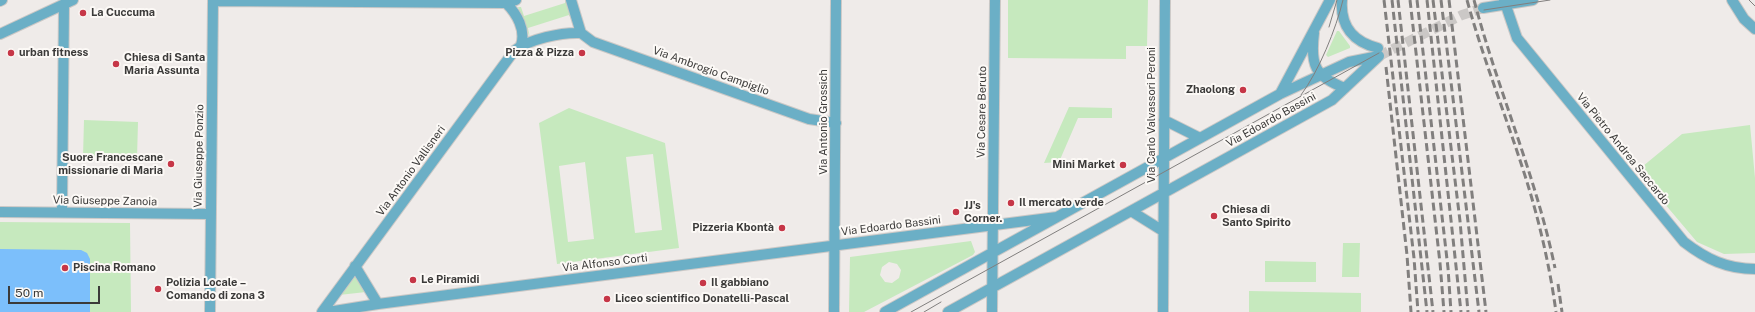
<!DOCTYPE html>
<html>
<head>
<meta charset="utf-8">
<style>
	body { margin:0 }
	#map { position:relative; width:1755px; height:312px; overflow:hidden; background:#efebe9; font-family:"Public Sans",sans-serif }
	canvas { display:block }
	.scale { position:absolute; left:8px; top:286px; width:92px; height:18px; box-sizing:border-box; border:2px solid #3b3a39; border-top:0; padding-left:5px; font-size:12px; line-height:14px; white-space:nowrap; color:#3b3a39; -webkit-text-stroke:3px #fcf9f6; paint-order:stroke }
</style>
</head>
<body>
<div id="map">
<canvas width="1755" height="312"></canvas>
<div class="scale">50 m</div>
</div>
<script>
const g = document.querySelector('canvas').getContext('2d');
g.lineJoin = 'round';
function fill(path, color) { g.fillStyle = color; g.fill(path, 'evenodd'); }
function trace(path, color, width, dash) { g.strokeStyle = color; g.lineWidth = width; g.lineCap = dash ? 'butt' : 'round'; g.setLineDash(dash || []); g.stroke(path); }
function label(font, color, halo, rows, align = 'center') {
  g.font = font + ' "Public Sans",sans-serif'; g.lineWidth = 4; g.setLineDash([]); g.textBaseline = 'middle'; g.strokeStyle = halo; g.fillStyle = color; for (const [text, x, y, turn = 0] of rows) {
    g.save(); g.translate(x, y); g.rotate((+turn || 0) * Math.PI / 180); g.textAlign = isNaN(turn) ? turn : align; if (halo) g.strokeText(text, 0, 0); g.fillText(text, 0, 0); g.restore();
  }
}
fill(new Path2D(`
	M565,0L574,24L569,15L528,28L530,38L518,7H521L524,16L565,3Z
	M1008,0H1148L1147,46H1126V59L1008,58Z
	M1337,31H1339L1350,46V48L1328,57L1326,55Z
	M1069,107L1112,108V118H1078L1059,162L1044,163Z
	M569,108L665,143L679,248L557,264L539,123ZM653,154L662,230L635,233L626,157ZM585,162L594,239L568,242L559,166Z
	M84,120L138,122L137,158L83,157Z
	M1750,125L1755,178V253L1724,254L1697,242L1637,171L1682,134Z
	M0,222L130,223L131,312H0Z
	M971,241L975,252L973,255L864,312H849L850,257ZM889,262L897,264L901,270L899,278L892,283L885,282L880,275L882,267Z
	M1343,243H1360L1359,277H1342Z
	M1265,261L1316,262V282H1265Z
	M354,273L366,292L339,295Z
	M1249,291L1361,293V312H1249Z`), '#c6e9be');
fill(new Path2D(`
	M0,249L81,250L87,253L90,259V312H0Z`), '#7cbffb');
trace(new Path2D(`
	M1379,56L1462,15L1483,8`), '#cbc8c6', 10, [10, 5]);
const minor = new Path2D(`
	M571,0L581,33L593,42L809,119L836,123
	M1342,0C1340,26 1353,42 1378,48
	M1504,0L1517,38L1684,242C1706,259 1727,269 1755,269
	M1732,0L1744,19L1755,29
	M0,1L2,0
	M213,1L506,3L516,0
	M506,3C517,14 526,30 521,45
	M1483,8L1533,0
	M1314,33C1310,65 1315,77 1345,88
	M0,34L73,0
	M1280,94L1330,0
	M1164,120L1200,138
	M1131,211L1163,231
	M0,212L210,214
	M62,212L64,4
	M355,266L378,304
	M210,312L213,0
	M322,312L514,51C529,39 562,32 581,33
	M328,312L378,304L1057,217
	M834,312L836,0
	M885,312L1280,94L1349,62L1379,56
	M948,312L1332,100L1379,56
	M992,312L995,0
	M1163,312L1165,0`);
trace(minor, '#cbc8c6', 12);
trace(minor, '#6bafc6', 10);
trace(new Path2D(`
	M1749,0L1755,6
	M1484,10L1550,0
	M1329,27L1337,0
	M1301,95C1319,71 1336,29 1343,0
	M911,312L1379,53
	M924,312L941,302`), '#817f7e', 1);
trace(new Path2D(`
	M1384,0L1414,258L1418,312
	M1392,0L1427,312
	M1398,0L1433,312
	M1410,0L1440,263L1444,312
	M1417,0L1448,268L1451,312
	M1427,0L1461,312
	M1433,0L1460,221L1468,312
	M1441,0L1479,312
	M1449,0L1486,312
	M1467,0C1484,62 1508,121 1527,182C1540,224 1550,268 1556,312
	M1474,0C1498,91 1536,176 1555,268
	M1386,67L1407,255L1411,312
	M1558,284L1562,312`), '#817f7e', 3, [8, 4]);
for (const [x, y, r, color] of [
	[83,13,4,"#c63647"],
	[11,53,4,"#c63647"],
	[582,53,4,"#c63647"],
	[116,64,4,"#c63647"],
	[1243,90,4,"#c63647"],
	[171,164,4,"#c63647"],
	[1123,165,4,"#c63647"],
	[1011,203,4,"#c63647"],
	[956,212,4,"#c63647"],
	[1214,216,4,"#c63647"],
	[782,228,4,"#c63647"],
	[65,268,4,"#c63647"],
	[413,280,4,"#c63647"],
	[703,283,4,"#c63647"],
	[158,289,4,"#c63647"],
	[607,299,4,"#c63647"]
]) { const dot = new Path2D(); dot.arc(x, y, r, 0, 2 * Math.PI); g.fillStyle = color; g.fill(dot); trace(dot, '#fcf9f6', 1.5); }
label('bold 11px', '#3b3a39', '#fcf9f6', [
	["La Cuccuma",91,13],
	["urban fitness",19,53],
	["Pizza & Pizza",574,53,"right"],
	["Chiesa di Santa",124,58],
	["Maria Assunta",124,71],
	["Zhaolong",1235,90,"right"],
	["Suore Francescane",163,158,"right"],
	["missionarie di Maria",163,171,"right"],
	["Mini Market",1115,165,"right"],
	["Il mercato verde",1019,203],
	["JJ's",964,206],
	["Corner.",964,219],
	["Chiesa di",1222,210],
	["Santo Spirito",1222,223],
	["Pizzeria Kbontà",774,228,"right"],
	["Piscina Romano",73,268],
	["Le Piramidi",421,280],
	["Polizia Locale –",166,283],
	["Comando di zona 3",166,296],
	["Il gabbiano",711,283],
	["Liceo scientifico Donatelli-Pascal",615,299]
], 'left');
label('11px', '#3b3a39', '#fcf9f6', [
	["Via Ambrogio Campiglio",711,71,20],
	["Via Cesare Beruto",982,112,-89],
	["Via Carlo Valvassori Peroni",1152,115,-90],
	["Via Edoardo Bassini",1271,120,-29],
	["Via Antonio Grossich",824,122,-90],
	["Via Pietro Andrea Saccardo",1623,149,51],
	["Via Giuseppe Ponzio",199,156,-89],
	["Via Antonio Vallisneri",411,171,-54],
	["Via Giuseppe Zanoia",105,201,1],
	["Via Edoardo Bassini",891,226,-7],
	["Via Alfonso Corti",605,263,-7]
]);
</script>
</body>
</html>
